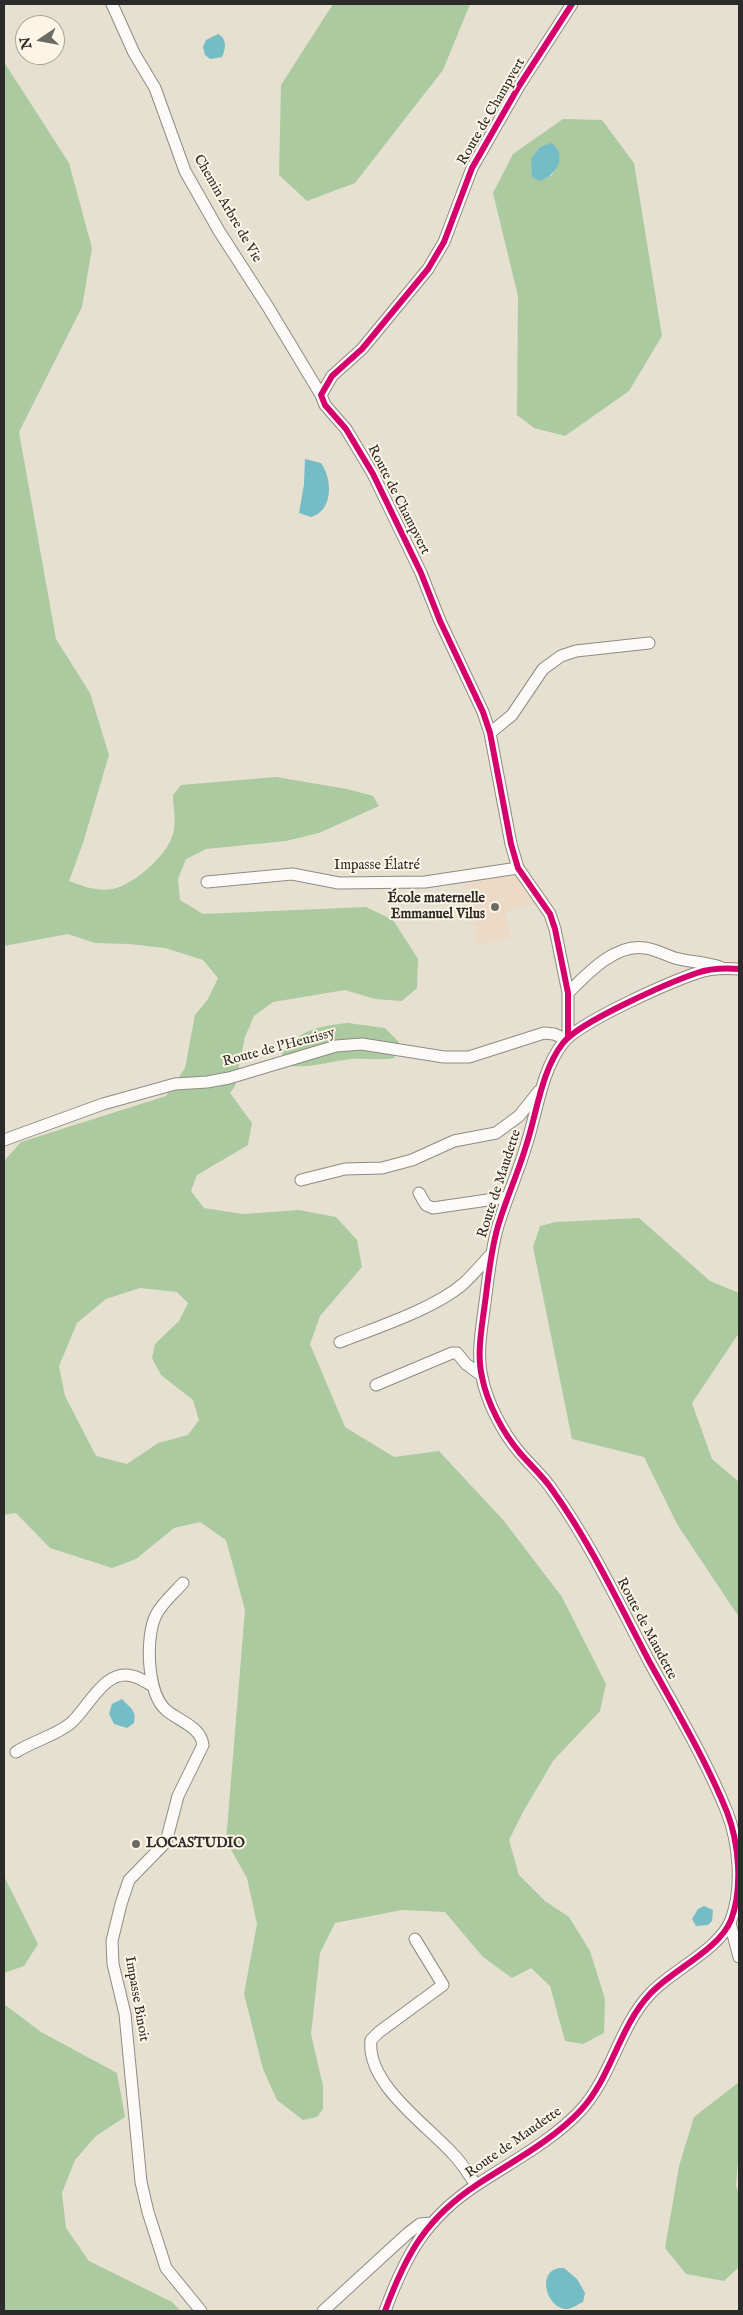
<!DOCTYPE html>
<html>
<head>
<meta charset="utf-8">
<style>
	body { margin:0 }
	#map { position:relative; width:743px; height:2315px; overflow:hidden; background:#e6e0d0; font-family:"IM FELL English",serif }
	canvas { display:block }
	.frame { position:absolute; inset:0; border:5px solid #2b2b2b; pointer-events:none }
	.north { position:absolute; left:15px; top:15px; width:50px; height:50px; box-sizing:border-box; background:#fcf5e5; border:1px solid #a8a49b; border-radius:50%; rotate:258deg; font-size:14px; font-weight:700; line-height:20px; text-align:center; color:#2b2b2b }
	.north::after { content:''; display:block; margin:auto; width:18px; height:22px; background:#6c6a65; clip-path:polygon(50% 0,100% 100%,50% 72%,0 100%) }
</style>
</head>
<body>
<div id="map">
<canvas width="743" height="2315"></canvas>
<div class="frame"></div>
<div class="north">N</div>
</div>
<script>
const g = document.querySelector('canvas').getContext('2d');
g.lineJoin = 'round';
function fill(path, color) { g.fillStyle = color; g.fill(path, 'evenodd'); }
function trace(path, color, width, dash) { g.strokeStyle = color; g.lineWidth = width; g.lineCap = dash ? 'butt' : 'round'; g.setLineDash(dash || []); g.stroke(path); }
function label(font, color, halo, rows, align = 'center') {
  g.font = font + ' "IM FELL English",serif'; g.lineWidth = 4; g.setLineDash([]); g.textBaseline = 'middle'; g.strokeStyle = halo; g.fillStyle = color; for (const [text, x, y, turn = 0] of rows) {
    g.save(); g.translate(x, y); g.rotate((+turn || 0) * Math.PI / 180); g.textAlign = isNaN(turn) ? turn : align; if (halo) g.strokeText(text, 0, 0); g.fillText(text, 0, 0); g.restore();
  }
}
fill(new Path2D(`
	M516,872L523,888L536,903L505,912L511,937L478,945L464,880Z`), '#ecdac6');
fill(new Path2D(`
	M333,4H470L443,70L355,183L307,201L279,175L281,85Z
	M4,62L69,163L92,248L82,307L19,432L56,639L90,693L109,755L83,843L69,881C82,886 98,892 113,889C135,884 172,852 174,829C176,818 173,806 173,795L181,785L276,777L347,789L373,796L379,806L319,833L286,841L206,849L186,859L178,879L180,900L203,914L366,907L393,920L418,959L417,988L402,1001L375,999L345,990L273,1002L254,1016L245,1037L235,1086L230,1093L252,1123L248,1145L197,1175L191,1191L204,1208L243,1214L299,1210L336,1217L357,1240L362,1267L320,1316L310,1344L345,1427L394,1457L439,1451L504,1521L562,1597L606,1684L600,1711L553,1761L523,1812L509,1840L519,1875L545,1901L569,1917L590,1951L605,1999L604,2033L583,2044L565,2041L550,1986L531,1968L512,1978L483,1957L445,1912L402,1910L335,1923L320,1953L311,2034L323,2086V2109L317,2117L303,2120L277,2100L263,2069L244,1994L257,1924L247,1878L226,1841L245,1610L226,1540L200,1522L174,1528L136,1559L112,1568L50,1548L16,1513L4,1515L5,1160L21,1142L166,1096L185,1068L195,1015L208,999L218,978L203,960L165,948L129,944L95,943L68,934L4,946ZM140,1288L177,1292L188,1303L179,1321L155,1344L152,1358L161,1375L193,1400L199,1420L188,1435L158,1443L127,1464L96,1456L65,1396L59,1366L77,1323L106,1299Z
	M563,119L602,120L634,163L662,336L629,391L565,436L534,428L517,415L518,296L493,193L513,154ZM555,146C564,156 558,166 551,176L531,163V158L540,147Z
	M348,1023L385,1028L399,1042L394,1058C379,1061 366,1058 351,1059C328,1062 308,1069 285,1065L282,1053C299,1029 321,1026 348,1023Z
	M639,1218L710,1281L739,1293V1333L692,1403L712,1459L739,1482V1617L677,1524L644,1457L572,1439L533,1247L540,1226L556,1222Z
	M4,1876L38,1944L24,1966L4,1973Z
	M4,2004L41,2032L117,2073L125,2117L96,2136L75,2160L62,2193L66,2228L89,2261L172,2302L181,2311H4Z
	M739,2082V2149L736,2185L739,2195V2267L724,2281L686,2274L665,2248L679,2166L694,2117Z`), '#acca9f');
fill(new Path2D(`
	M218,34C227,38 226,49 222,57L210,59L205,55L203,47L206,40Z
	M551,143C570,155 555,177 539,181L532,177L531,158L540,147Z
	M305,459L321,463C333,480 333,511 311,517L299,513L304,484Z
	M122,1699C130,1708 137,1710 134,1723L127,1728L114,1724L109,1714L112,1704Z
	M704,1906L713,1910L712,1921L708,1925L696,1926L692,1919L698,1909Z
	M564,2268L577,2279L585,2293L583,2302C578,2304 573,2308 568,2309C545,2310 535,2266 564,2268Z`), '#74bcc6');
const minor = new Path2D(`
	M112,4L134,53L155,88L185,171L219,231L268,307L321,395
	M490,733L512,715L543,669L561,656L576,651L649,643
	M207,882L292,874L339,883L425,882L518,868
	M568,993C586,975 615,943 645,948C655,949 665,955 675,958C690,962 705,962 720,967
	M568,1037V993L555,929L550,914L518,868L511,844L490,733L483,712L440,621L421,573L373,474L346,429L325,405L321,395L332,376L362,349L428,269L444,242L472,168L519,86L572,4
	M4,1140L103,1104L175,1084L207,1082L229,1078L336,1046L362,1044L444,1057H469L544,1033L554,1034L565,1039
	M301,1180L345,1169L382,1168L412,1160L454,1141L496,1133L519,1116L539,1091
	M419,1193L426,1205L433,1208L508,1197
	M340,1342C375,1328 434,1309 463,1284C473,1275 482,1264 492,1253
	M376,1385L452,1353H457L466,1364L481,1375
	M183,1583C174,1593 162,1603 156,1615C145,1637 147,1693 166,1710C179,1721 201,1727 203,1745L178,1796L166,1842L129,1880L121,1904L112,1941L113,1964L125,2014L141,2182L148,2212L166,2268L201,2311
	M16,1752C33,1741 55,1736 71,1723C88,1708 105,1668 132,1676C139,1677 147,1683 153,1686
	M730,1923L739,1957
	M415,1939L443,1985L379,2032L371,2040C366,2084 427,2125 453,2154C462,2163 469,2175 476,2185
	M323,2311L407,2234L420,2224L431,2223
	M385,2311C406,2254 426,2218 478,2184C513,2161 552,2141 581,2110C612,2076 619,2027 650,1994C672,1970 719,1950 731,1920C743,1888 739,1843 727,1812C706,1760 676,1710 649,1661C619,1604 591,1544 553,1491C544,1477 531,1466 520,1453C503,1433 487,1403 482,1377C477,1356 481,1332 484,1310C488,1282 490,1253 498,1226C506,1199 518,1173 526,1146C537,1113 541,1071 563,1043C579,1022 670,982 697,973C711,968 725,968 739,969`);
trace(minor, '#8f8b83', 13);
trace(minor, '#fbfaf8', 11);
trace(new Path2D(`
	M568,1037V993L555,929L550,914L518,868L511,844L490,733L483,712L440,621L421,573L373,474L346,429L325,405L321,395L332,376L362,349L428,269L444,242L472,168L519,86L572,4
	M385,2311C406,2254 426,2218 478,2184C513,2161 552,2141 581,2110C612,2076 619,2027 650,1994C672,1970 719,1950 731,1920C743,1888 739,1843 727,1812C706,1760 676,1710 649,1661C619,1604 591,1544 553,1491C544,1477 531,1466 520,1453C503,1433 487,1403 482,1377C477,1356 481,1332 484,1310C488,1282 490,1253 498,1226C506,1199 518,1173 526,1146C537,1113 541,1071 563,1043C579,1022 670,982 697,973C711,968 725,968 739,969`), '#d6006c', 6);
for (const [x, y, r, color] of [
	[495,907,5,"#6c6a65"],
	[136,1844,5,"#6c6a65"]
]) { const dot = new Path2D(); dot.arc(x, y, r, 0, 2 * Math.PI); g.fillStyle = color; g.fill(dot); trace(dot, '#fcf5e5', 2); }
label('14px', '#2b2b2b', '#fcf5e5', [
	["Route de Champvert",492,112,-60],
	["Chemin Arbre de Vie",227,209,60],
	["Route de Champvert",398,500,63],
	["Impasse Élatré",377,866],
	["Route de l'Heurissy",279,1048,-15],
	["Route de Maudette",500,1184,-72],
	["Route de Maudette",646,1629,62],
	["Impasse Binoit",136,1999,80],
	["Route de Maudette",514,2143,-35]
]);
label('bold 14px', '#2b2b2b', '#fcf5e5', [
	["École maternelle",485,899],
	["Emmanuel Vilus",485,915],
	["LOCASTUDIO",146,1844,"left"]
], 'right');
</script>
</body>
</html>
